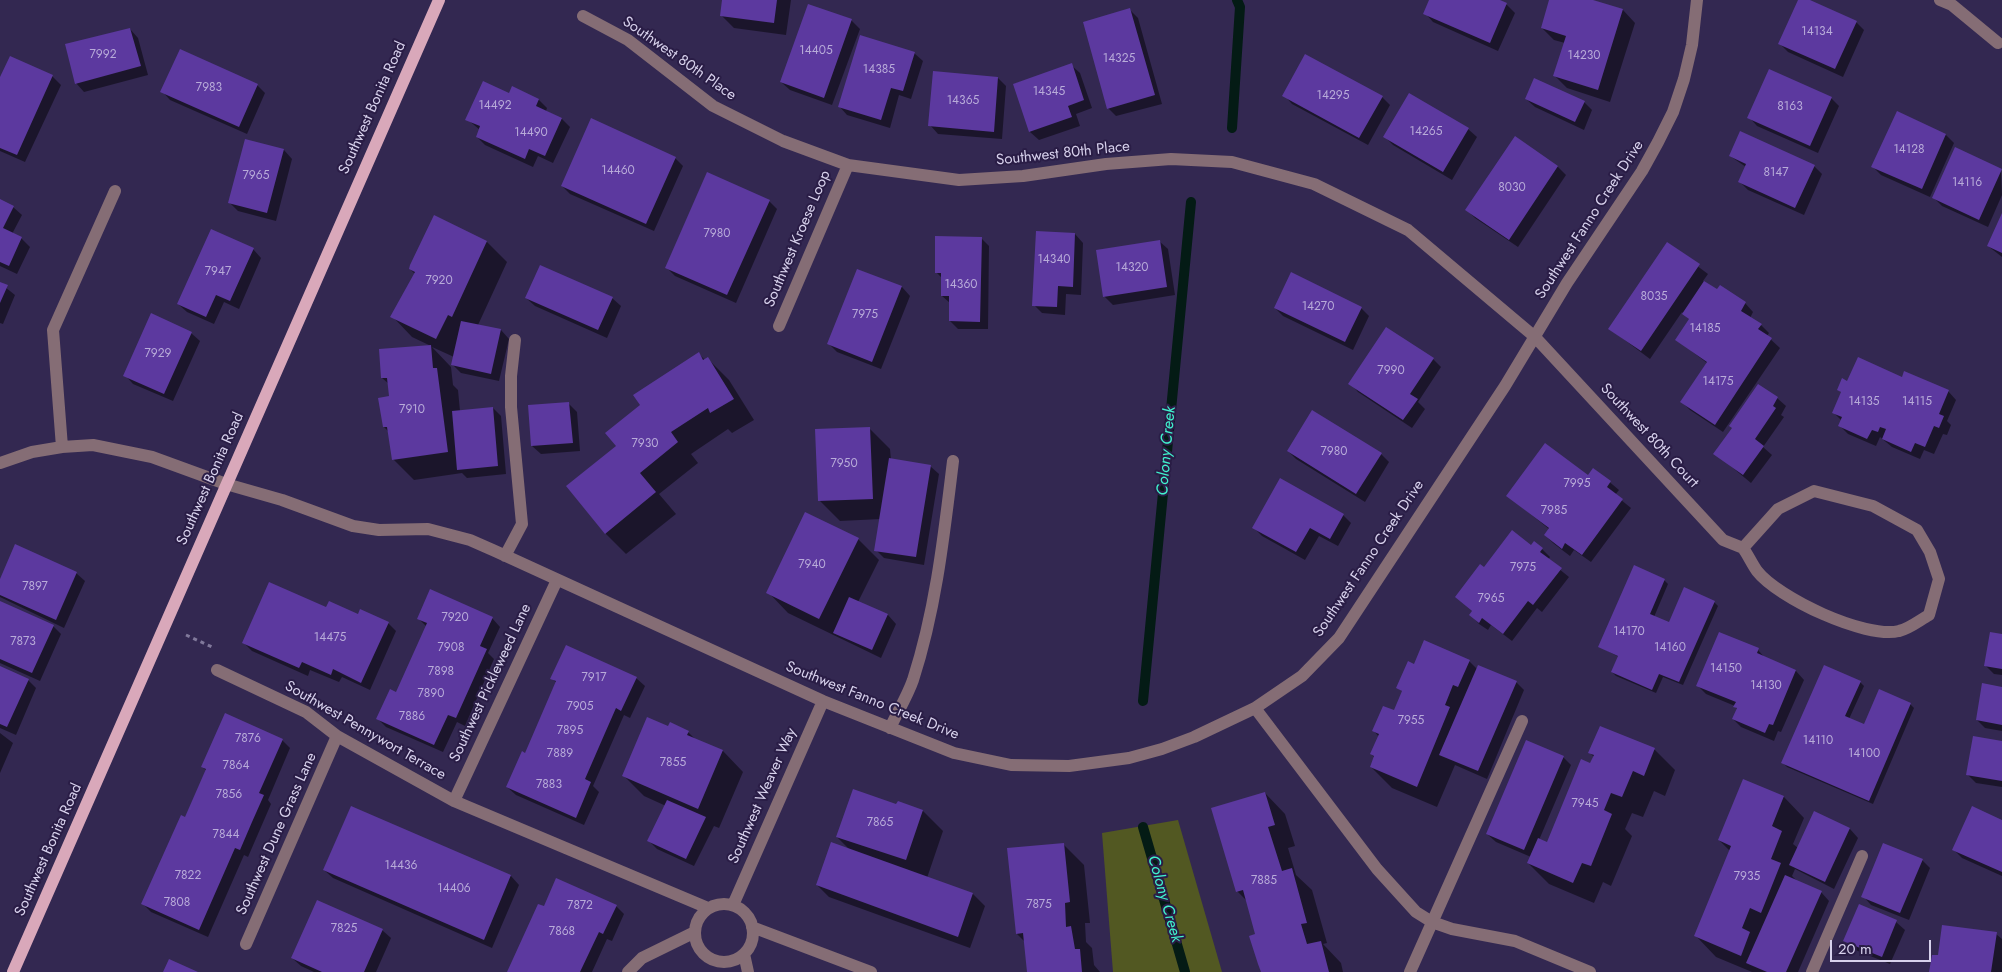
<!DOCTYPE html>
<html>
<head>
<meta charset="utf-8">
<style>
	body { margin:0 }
	#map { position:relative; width:2002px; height:972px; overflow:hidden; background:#332851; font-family:Jost,sans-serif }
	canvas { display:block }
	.scale { position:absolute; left:1830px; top:940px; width:101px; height:22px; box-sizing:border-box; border:2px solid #d7d1ec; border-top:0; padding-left:6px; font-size:15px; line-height:18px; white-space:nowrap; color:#d7d1ec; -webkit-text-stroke:4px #2a1d46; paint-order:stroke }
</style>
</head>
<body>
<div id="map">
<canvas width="2002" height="972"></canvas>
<div class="scale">20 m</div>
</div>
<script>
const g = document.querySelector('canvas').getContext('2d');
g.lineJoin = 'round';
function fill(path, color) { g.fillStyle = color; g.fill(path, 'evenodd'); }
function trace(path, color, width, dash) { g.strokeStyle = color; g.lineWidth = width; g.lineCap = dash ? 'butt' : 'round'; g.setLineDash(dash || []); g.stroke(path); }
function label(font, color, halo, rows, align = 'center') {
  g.font = font + ' Jost,sans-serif'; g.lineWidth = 4; g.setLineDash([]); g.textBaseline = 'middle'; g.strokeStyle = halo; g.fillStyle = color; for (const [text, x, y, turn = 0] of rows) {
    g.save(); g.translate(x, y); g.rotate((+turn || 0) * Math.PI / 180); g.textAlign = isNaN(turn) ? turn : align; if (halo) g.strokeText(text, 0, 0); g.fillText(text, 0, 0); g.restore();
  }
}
fill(new Path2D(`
	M1178,820L1222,972H1113L1102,833Z`), '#525822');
fill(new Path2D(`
	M724,0H791L786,35L734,28L722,16Z
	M1431,0H1497L1507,5L1515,13L1498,51L1433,22L1425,13Z
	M1551,0H1589L1623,10L1635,23L1610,102L1567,88L1555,76L1565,43L1554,40L1542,28Z
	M1799,0H1807L1856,22L1864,30L1843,77L1788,52L1780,44Z
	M1130,10L1138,18L1162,104L1116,116L1108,108Z
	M851,20L860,29L832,105L790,90L781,82Z
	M130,29L138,38L148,75L84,92L76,83Z
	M914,53L923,61L911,99L899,95L890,128L847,115L839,106Z
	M1071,65L1080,73L1092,108L1076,114L1080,126L1039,140L1030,132L1014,84Z
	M52,76L61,85L25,162L0,151V80Z
	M998,78L1006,86L1002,139L938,134L930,125Z
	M257,85L265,93L247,134L170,100L162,91Z
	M510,95L539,100L547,108L546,111L562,119L570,127L553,163L538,156L533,167L485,145L477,137L480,130L467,119Z
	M1284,95L1382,97L1390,105L1368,145L1292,104Z
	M1831,98L1839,106L1818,153L1757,126L1749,117Z
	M1526,99L1584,102L1592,110L1584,130L1535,107Z
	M1468,129L1477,137L1452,180L1393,145L1385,137Z
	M1946,135L1954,143L1930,197L1881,175L1873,167Z
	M1515,138L1558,167L1566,175L1518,247L1475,218L1467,210Z
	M246,141L284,150L292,159L276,221L238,211L229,202Z
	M1730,156L1814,166L1822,174L1804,215L1748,190L1739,181L1746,167Z
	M675,158L683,166L654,231L570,194L562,186Z
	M2001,170L2002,195L1988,227L1942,206L1934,198Z
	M0,201L13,207L22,215L12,234L21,238L30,247L17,274L0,266Z
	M769,201L777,209L736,303L675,276L666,267Z
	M2002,216V257L1988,246Z
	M1075,234L1083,243L1081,295L1066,294L1065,315L1042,313L1034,305Z
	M981,238L989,246L988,329H958L950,321V303L942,296L943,279L936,272Z
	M1159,241L1168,249L1175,295L1113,305L1104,296Z
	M487,242L507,262L478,325L501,330L509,339L499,381L461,373L452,364L454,357L432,347L451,367L453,385L458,390L460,411L493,408L501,416L506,474L467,478L462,473L414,480L393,459L389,432L384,427L391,397L389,384L382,378L431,346L412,337L392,316L415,274L410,269Z
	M1668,244L1708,274L1703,281L1717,291L1745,303L1753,312L1750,318L1761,325L1769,333L1767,336L1780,348L1723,432L1690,410L1681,401L1707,363L1677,340L1690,320L1682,312L1650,359L1610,329Z
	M253,249L261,258L239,309L224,302L214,324L187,312L178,304Z
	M858,270L902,287L910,296L881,369L837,352L829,344Z
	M0,283L15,295L3,324L0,323Z
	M526,298H612L621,306L607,338L535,306Z
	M1275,308H1361L1369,316L1353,350L1283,316Z
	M191,333L200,341L173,401L133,384L125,375Z
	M699,354L705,360L708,359L729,380L754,420L732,433L728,429L691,454L698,463L659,494L676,514L626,554L605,533L618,446L641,405Z
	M1433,359L1441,367L1418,402L1425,409L1412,428L1358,392L1350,383Z
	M1903,378L1948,391L1956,400L1947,421L1951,425L1947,435L1943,434L1934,454L1924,450L1920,459L1892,447L1880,437L1876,446L1848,434L1840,426L1842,421L1834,413L1842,393L1839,390L1848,382Z
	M1777,398L1786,406L1781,415L1784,417L1763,447L1772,455L1751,483L1715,453Z
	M569,404L577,412L580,451L541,454L532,446Z
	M869,428L890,449L891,460L930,466L939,474L924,565L884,558L876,550L881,519L840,521L820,501Z
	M1288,451L1381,454L1389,462L1365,502L1296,459Z
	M1594,469L1619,490L1615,495L1631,508L1591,562L1574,550L1570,556L1553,543L1545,535L1549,529L1508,496L1588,477Z
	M1343,515L1351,523L1338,546L1319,536L1305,560L1262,536L1254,528Z
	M858,539L879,560L858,602L888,615L896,624L881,658L788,613L768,592Z
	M1531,547L1542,549L1550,557L1548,560L1569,577L1542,612L1537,608L1512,641L1491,625L1488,630L1479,624L1471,615L1473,612L1456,597L1484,569Z
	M76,573L85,581L64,628L0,597V582Z
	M1664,580L1668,584L1654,617L1669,623L1714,602L1718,606L1683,685L1663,677L1656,693L1616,676L1612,672L1619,657L1600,647Z
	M0,602L53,626L61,634L40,681L0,663Z
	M327,609L388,623L396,631L370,690L342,677L339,682L310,670L308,676L252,651L243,642Z
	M418,618H492L500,627L488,653L494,659L465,726L457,722L443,752L386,727L378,719L397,693L427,627Z
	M2002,636V675L1994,674L1985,665Z
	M1758,650L1766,659L1796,671L1804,680L1781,732L1778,731L1774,741L1741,727L1733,719L1737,709L1735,706L1706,694L1698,686Z
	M1469,661L1477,669L1516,682L1524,690L1487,779L1455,765L1437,807L1392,788L1371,767L1375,758L1371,754L1379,737L1374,731L1395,712L1403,692L1398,688L1414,666Z
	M0,668L28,680L36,688L16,735L0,728Z
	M636,678L645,686L630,718L624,715L593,786L599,792L584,825L516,795L507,787L525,754L557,683L552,679Z
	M1860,682L1864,686L1849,719L1865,726L1910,704L1914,708L1873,804L1787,767L1783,763Z
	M2002,688V731L1985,728L1977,720Z
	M1601,727L1655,750L1675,770L1665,796L1654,791L1643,817L1632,813L1625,829L1632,836L1611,886L1603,882L1594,903L1549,884L1528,863L1531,857L1496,842L1487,834L1563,757L1571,765L1539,840L1548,843L1594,757L1590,753Z
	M668,728L688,732L696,740L723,751L743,772L719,828L714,826L694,866L657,849L649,841L666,806L644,796L623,775Z
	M0,733L13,743L0,773Z
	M282,740L290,748L268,800L271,804L248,857L244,855L208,937L151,912L143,904L186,819L207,771L202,767Z
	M2002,742V787L1976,783L1968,775Z
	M1743,780L1784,797L1804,818L1793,844L1798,848L1814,813L1850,829L1858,838L1834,889L1795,869L1792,876L1799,883L1821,892L1829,901L1798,972H1752L1716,957L1696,936L1730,851L1719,840Z
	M1265,793L1285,814L1295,846L1288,848L1296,875L1312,890L1327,943L1323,944L1341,963L1343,972H1261L1257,934L1247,901L1237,891Z
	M897,806L923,811L943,831L927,878L973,894L985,906L970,948L829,897L817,885L850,850L837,837Z
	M351,808L511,876L519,885L492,948L333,878L324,870Z
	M2002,821V876L1962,858L1954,850Z
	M1063,844L1084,865L1090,923H1085L1086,942L1092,948L1094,965L1100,972H1028L1025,942L1017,934Z
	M1922,860L1930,868L1909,920L1871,905L1863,896Z
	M616,906L624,914L612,941L607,939L592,972H509L544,908Z
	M1860,906L1896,922L1905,930L1890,964L1853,949L1845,940Z
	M382,930L391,938L376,972H314L301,966L292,958Z
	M1996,934L2002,939V972H1931L1939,957Z`), '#0007');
trace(new Path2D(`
	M1232,128L1240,7L1237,0
	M1143,701L1191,202
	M1143,827L1185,972`), '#041b15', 10);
fill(new Path2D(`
	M722,0H777L774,23L720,16Z
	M1429,0H1500L1507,3L1490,43L1423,14Z
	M1549,0H1593L1623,9L1598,90L1553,76L1566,36L1541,28Z
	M1798,0H1810L1857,21L1835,69L1778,44Z
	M808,4L852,19L824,98L780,82Z
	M1130,8L1155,95L1107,109L1083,22Z
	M130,28L141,66L75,84L65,44Z
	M860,35L915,52L903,91L891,88L881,120L838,107Z
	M180,49L258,84L239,127L160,92Z
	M1305,54L1383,96L1359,138L1282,96Z
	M10,56L53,75L17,155L0,148V77Z
	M1072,63L1084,100L1068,106L1072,117L1029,132L1013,84Z
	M1769,69L1832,97L1810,146L1747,118Z
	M933,71L998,77L994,132L928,126Z
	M1534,78L1585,101L1575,122L1525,99Z
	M483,81L509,93L512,86L539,99L536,106L562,118L545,156L529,149L525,159L476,137L480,126L465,120Z
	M1409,93L1469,128L1443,172L1383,137Z
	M1897,111L1946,134L1922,189L1871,167Z
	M591,118L676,157L646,224L561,186Z
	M1740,131L1815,165L1795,208L1738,182L1746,164L1729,156Z
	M1515,136L1558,166L1509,240L1465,210Z
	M245,139L284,149L267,213L228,203Z
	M1955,147L2002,169L1979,220L1932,198Z
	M707,172L770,200L727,295L665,268Z
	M0,199L14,206L3,228L22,237L9,266L0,262Z
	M2002,213V253L1987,246Z
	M434,215L487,241L452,317L448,315L436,339L390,317L415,272L409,269L410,265Z
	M211,229L254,248L230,301L216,295L206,317L177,304Z
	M1036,231L1075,233L1073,287L1058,286L1057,307L1032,306Z
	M935,236L982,237L980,322L949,321V296H941V273H935Z
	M1160,240L1167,287L1103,297L1096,250Z
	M1667,242L1700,264L1641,351L1608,329Z
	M540,265L613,297L598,330L525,298Z
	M857,269L902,286L872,362L827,344Z
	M1291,272L1362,307L1345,342L1274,308Z
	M1704,281L1717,289L1720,285L1746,302L1741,311L1762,324L1758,329L1772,338L1715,425L1680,402L1707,362L1675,340L1689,319L1682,314Z
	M0,282L8,285L0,303Z
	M151,313L192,332L164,394L123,376Z
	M461,321L501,329L491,374L451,365Z
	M1386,327L1434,358L1410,394L1418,399L1403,420L1348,384Z
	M431,345L433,368H437L448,452L392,460L387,427H383L378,398L389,396L387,378H381L379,349Z
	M699,352L703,360L708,357L734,399L710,413L708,408L671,432L678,442L640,473L656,492L605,534L566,486L616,446L605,433L640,405L633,395Z
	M1858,357L1902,377L1904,371L1949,390L1939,414L1944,416L1939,428L1934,426L1925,447L1915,443L1911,452L1882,439L1886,429L1880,427L1878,432L1872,430L1867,439L1838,426L1842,417L1832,413L1841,392L1837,390L1842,378L1847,381Z
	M1758,384L1778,397L1773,406L1776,408L1755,439L1764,446L1743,475L1713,454L1732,428L1729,426Z
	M569,402L573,443L531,446L528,405Z
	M493,407L498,466L457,470L452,411Z
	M1312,410L1382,453L1356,494L1287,451Z
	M870,427L873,499L818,501L815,429Z
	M1545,443L1588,475L1593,468L1611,481L1607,487L1623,499L1582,555L1565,543L1562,549L1544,535L1549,528L1506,496Z
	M889,458L931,465L916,557L874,551Z
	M1280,478L1344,514L1330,539L1310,528L1296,552L1252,528Z
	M805,512L859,538L819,619L766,593Z
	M1512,530L1531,545L1534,541L1543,548L1540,552L1562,568L1533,605L1528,601L1503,634L1482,618L1479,623L1469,615L1472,611L1455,597L1480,564L1484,567Z
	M15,544L77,572L56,620L0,595V579Z
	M1634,565L1665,579L1650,614L1669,622L1684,587L1715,601L1679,682L1659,674L1652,690L1611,672L1618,656L1598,647Z
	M269,582L326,607L329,601L358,614L360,609L389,622L361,683L333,669L331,675L302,662L299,668L242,643Z
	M430,589L493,617L480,646L487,649L456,718L448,715L434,745L376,719L390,689L396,692L427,623L417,619Z
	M849,597L888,614L872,650L833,633Z
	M0,601L54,625L32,673L0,659Z
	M1719,632L1759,648L1757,653L1796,670L1773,725L1769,724L1765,733L1732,719L1737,708L1733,707L1736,702L1696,686Z
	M1990,632L2002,634V669L1984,666Z
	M1424,640L1470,660L1458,687L1453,685L1445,705L1450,707L1417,787L1370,767L1374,756L1370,754L1379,734L1372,731L1383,706L1394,710L1402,691L1396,688L1408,661L1414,664Z
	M566,645L637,677L621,711L616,708L605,733L585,779L591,782L576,818L506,787L522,751L525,753L556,681L550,679Z
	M1478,665L1517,681L1478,771L1439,755Z
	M1824,665L1861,681L1845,716L1864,724L1879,689L1911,703L1869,801L1781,763Z
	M0,666L29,679L7,727L0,724Z
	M1982,683L2002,687V725L1976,720Z
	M225,713L283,739L259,793L264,795L252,822L240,850L235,848L199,930L141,904L181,815L185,817L206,769L201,767Z
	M647,717L668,726L670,722L689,731L687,735L723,750L698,809L622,776Z
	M1600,726L1655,748L1644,776L1633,771L1622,797L1611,793L1604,810L1612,814L1591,866L1582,863L1573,883L1527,863L1538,838L1547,842L1581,759L1590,763L1594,755L1588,753Z
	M1973,736L2002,741V781L1966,775Z
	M1526,740L1564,756L1524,850L1486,834Z
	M1743,779L1784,796L1772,826L1782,831L1771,859L1781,863L1761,913L1750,908L1742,928L1750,932L1741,956L1694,936L1731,846L1718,840Z
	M853,789L896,804L898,801L923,810L906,860L836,837Z
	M1265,792L1275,825L1268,827L1282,871L1292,868L1307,923L1301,924L1307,944L1321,941L1329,972H1261L1258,964L1249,936L1255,934L1243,890L1236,892L1211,808Z
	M667,800L706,817L686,859L647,841Z
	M351,806L511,875L484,940L323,870Z
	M1972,806L2002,820V872L1952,850Z
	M1814,811L1850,828L1825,882L1789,865Z
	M831,842L973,893L958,937L816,885Z
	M1064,843L1070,902L1065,903L1066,927L1071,926L1075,949H1080L1082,972H1027L1023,933L1016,934L1007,848Z
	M1883,843L1923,859L1900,913L1861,897Z
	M1785,875L1822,891L1786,972H1767L1746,963Z
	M556,878L617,905L603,934L599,932L580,972H507L538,904L544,906Z
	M317,900L383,929L364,972H322L291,958Z
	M1859,904L1897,920L1882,957L1843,941Z
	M1942,925L1997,932L1991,972H1929L1932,955H1938Z
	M169,959L198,972H163Z`), '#5c399f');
trace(new Path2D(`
	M186,635L212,647`), '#81799b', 3, [4, 4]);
trace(new Path2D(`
	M1940,0L1952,5L1998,43
	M583,16L628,40L713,106L783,141L848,165L959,180L1023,176L1106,164L1171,159L1232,162L1314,184L1408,230L1535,337L1723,540L1743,548
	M779,326L848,165
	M62,447L53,330L115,191
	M0,463L32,452L62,447L93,445L152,457L226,484L282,500L353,526L379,530L428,529L470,540L495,551L823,701L954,753L1011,765L1069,766L1129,758L1162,749L1194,737L1255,708L1302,676L1339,638L1505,386L1567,283L1642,171L1658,142L1673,112L1684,79L1692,45L1697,0
	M1814,491L1873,506L1917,530L1930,552L1939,579L1929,615C1920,620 1909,629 1899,631C1865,639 1778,598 1757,571C1752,564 1748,555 1743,548L1778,509Z
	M505,556L522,524L511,407V376L515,340
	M217,670L306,712L337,736L454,801L708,908
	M1255,708L1377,869L1416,912L1432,922L1452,929L1515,941L1590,972
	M890,728C897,713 907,697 913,680C936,609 944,535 953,461
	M454,801L557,580
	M695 933a29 29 0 1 1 58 0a29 29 0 1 1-58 0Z
	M733,905L823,701
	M752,927L871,972
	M246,944L337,736
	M744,954L748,972
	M628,972L642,958L695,932
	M1410,972L1522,721
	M1812,972L1862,856`), '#856d75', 12);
trace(new Path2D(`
	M13,972L439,0`), '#d9a8ba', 12);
label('12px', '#b8abd9', null, [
	["14134",1817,32],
	["14405",816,51],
	["7992",103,55],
	["14230",1584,56],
	["14325",1119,59],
	["14385",879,70],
	["7983",209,88],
	["14345",1049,92],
	["14295",1333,96],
	["14365",963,101],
	["14492",495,106],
	["8163",1790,107],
	["14265",1426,132],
	["14490",531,133],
	["14128",1909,150],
	["14460",618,171],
	["8147",1776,173],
	["7965",256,176],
	["14116",1967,183],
	["8030",1512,188],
	["7980",717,234],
	["14340",1054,260],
	["14320",1132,268],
	["7947",218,272],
	["7920",439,281],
	["14360",961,285],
	["8035",1654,297],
	["14270",1318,307],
	["7975",865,315],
	["14185",1705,329],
	["7929",158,354],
	["7990",1391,371],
	["14175",1718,382],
	["14135",1864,402],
	["14115",1917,402],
	["7910",412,410],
	["7930",645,444],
	["7980",1334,452],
	["7950",844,464],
	["7995",1577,484],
	["7985",1554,511],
	["7940",812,565],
	["7975",1523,568],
	["7897",35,587],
	["7965",1491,599],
	["7920",455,618],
	["14170",1629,632],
	["14475",330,638],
	["7873",23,642],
	["7908",451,648],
	["14160",1670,648],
	["14150",1726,669],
	["7898",441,672],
	["7917",594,678],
	["14130",1766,686],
	["7890",431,694],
	["7905",580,707],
	["7886",412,717],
	["7955",1411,721],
	["7895",570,731],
	["7876",248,739],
	["14110",1818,741],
	["7889",560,754],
	["14100",1864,754],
	["7855",673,763],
	["7864",236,766],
	["7883",549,785],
	["7856",229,795],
	["7945",1585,804],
	["7865",880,823],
	["7844",226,835],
	["14436",401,866],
	["7822",188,876],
	["7935",1747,877],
	["7885",1264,881],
	["14406",454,889],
	["7808",177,903],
	["7875",1039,905],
	["7872",580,906],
	["7825",344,929],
	["7868",562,932]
]);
label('15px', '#d7d1ec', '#2a1d46', [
	["Southwest 80th Place",679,59,35],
	["Southwest Bonita Road",373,108,-66],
	["Southwest 80th Place",1063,154,-6],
	["Southwest Fanno Creek Drive",1590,220,-57],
	["Southwest Kroese Loop",798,239,-67],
	["Southwest 80th Court",1649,436,47],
	["Southwest Bonita Road",211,479,-66],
	["Southwest Fanno Creek Drive",1369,559,-56],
	["Southwest Pickleweed Lane",491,683,-65],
	["Southwest Fanno Creek Drive",872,701,22],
	["Southwest Pennywort Terrace",365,731,30],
	["Southwest Weaver Way",763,796,-66],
	["Southwest Dune Grass Lane",277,834,-66],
	["Southwest Bonita Road",49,850,-66]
]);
label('italic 16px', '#40f2cd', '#2a1d46', [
	["Colony Creek",1167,451,-85],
	["Colony Creek",1164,899,74]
]);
</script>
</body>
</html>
